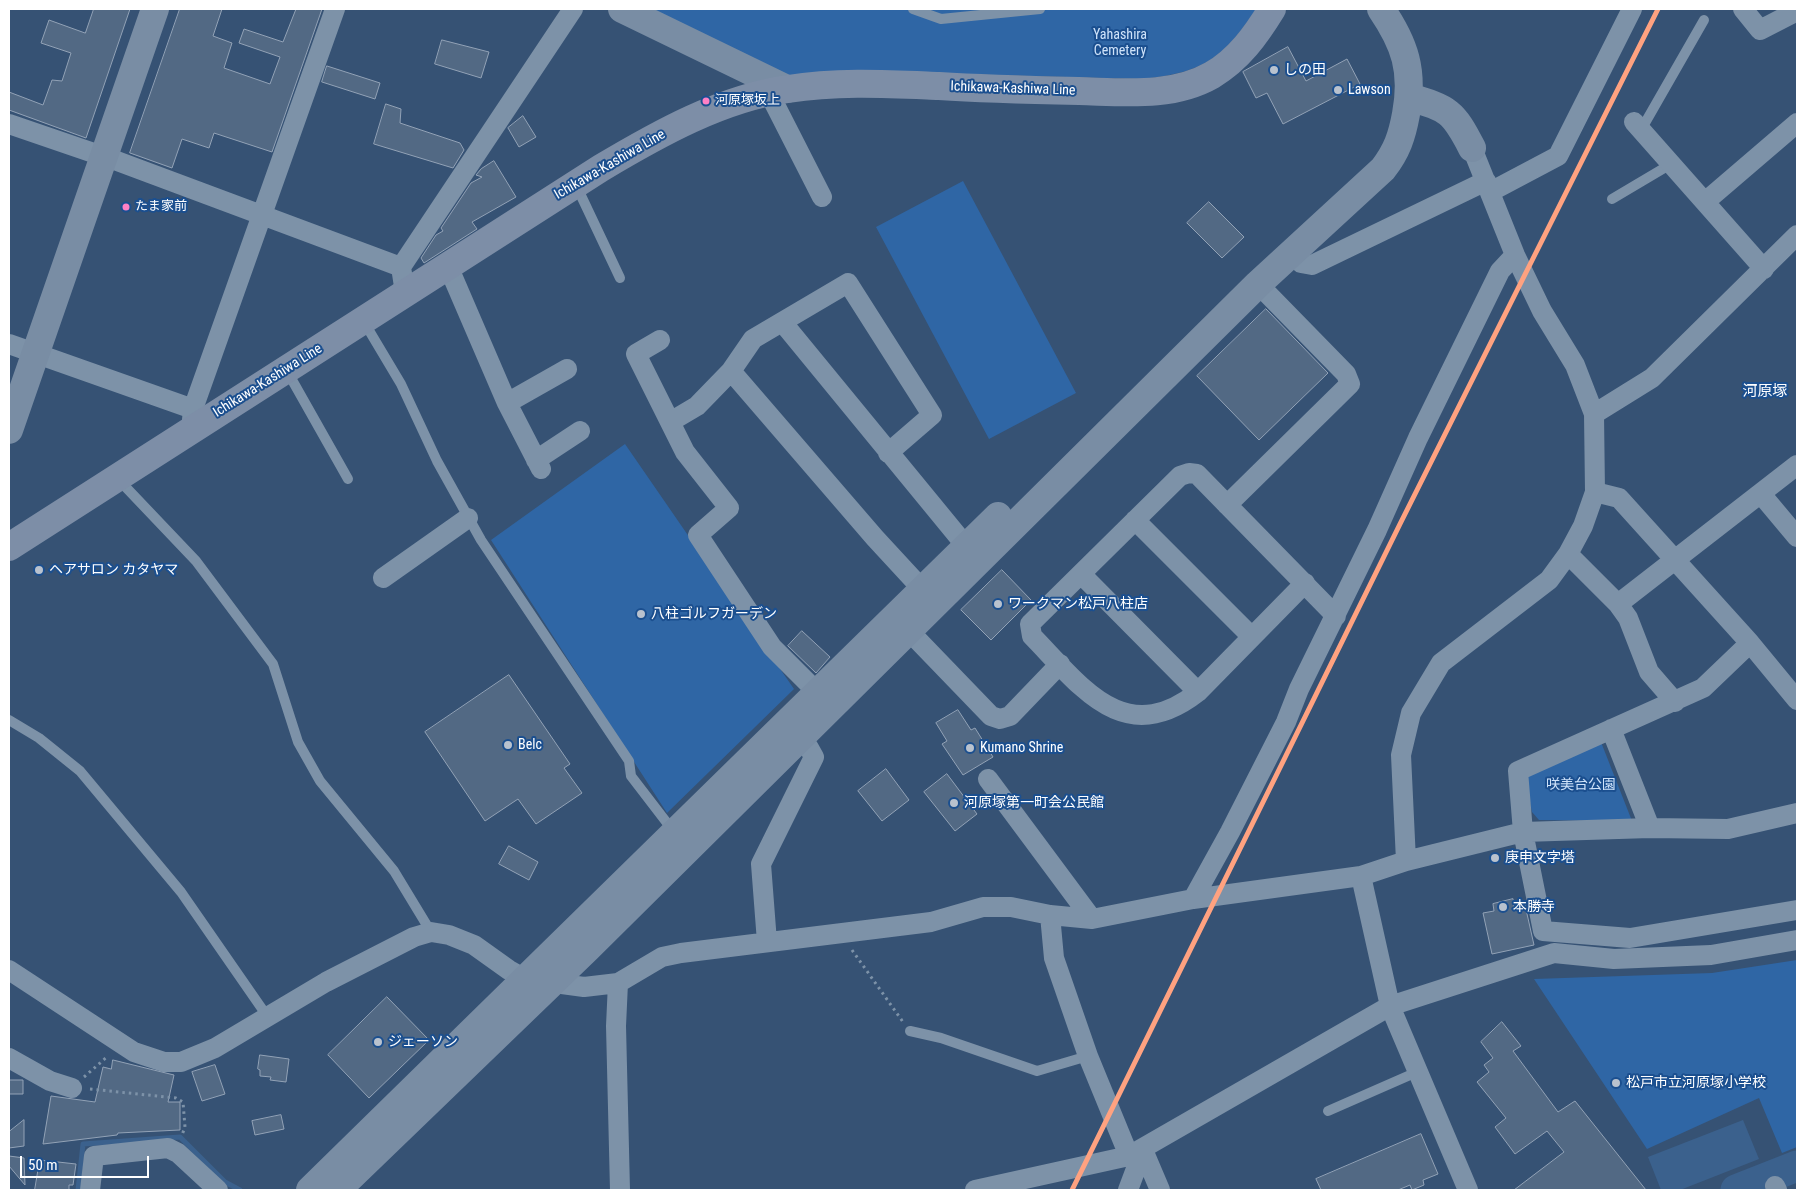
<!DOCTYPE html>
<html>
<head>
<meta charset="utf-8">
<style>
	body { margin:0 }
	#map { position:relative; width:1806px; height:1199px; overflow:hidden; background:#365274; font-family:"Roboto Condensed",sans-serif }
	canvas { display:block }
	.frame { position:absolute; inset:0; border:10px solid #fff; pointer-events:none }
	.scale { position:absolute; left:20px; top:1156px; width:129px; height:22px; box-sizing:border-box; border:2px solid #fff; border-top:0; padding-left:6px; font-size:15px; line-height:18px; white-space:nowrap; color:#fff; -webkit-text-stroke:4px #1b4f8f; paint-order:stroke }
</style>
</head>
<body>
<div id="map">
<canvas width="1806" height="1199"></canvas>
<div class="frame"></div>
<div class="scale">50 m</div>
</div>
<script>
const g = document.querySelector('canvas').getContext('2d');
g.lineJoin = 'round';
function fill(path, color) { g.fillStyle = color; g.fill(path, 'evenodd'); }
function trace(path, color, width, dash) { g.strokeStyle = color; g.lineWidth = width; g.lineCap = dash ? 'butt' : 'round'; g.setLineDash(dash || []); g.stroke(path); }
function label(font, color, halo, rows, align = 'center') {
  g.font = font + ' "Roboto Condensed","Noto Sans JP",sans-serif'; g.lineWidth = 4; g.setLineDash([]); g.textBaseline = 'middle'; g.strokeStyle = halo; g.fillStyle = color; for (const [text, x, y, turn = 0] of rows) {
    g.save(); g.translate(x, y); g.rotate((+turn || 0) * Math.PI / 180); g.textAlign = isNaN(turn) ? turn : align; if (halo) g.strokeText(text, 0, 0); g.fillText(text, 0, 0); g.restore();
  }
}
fill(new Path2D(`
	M637,9H1256C1223,59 1202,73 1142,79L918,73L790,76Z
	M963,181L1076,393L989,439L876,227Z
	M625,444L794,689L667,813L491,540Z
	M1599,737L1632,821L1539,820L1532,812L1524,775Z
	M1797,960V1147L1782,1153L1759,1098L1647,1149L1534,979L1712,973Z`), '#2f66a5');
fill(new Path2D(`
	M1743,1120L1759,1159L1680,1190H1661L1648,1157Z`), '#3b618d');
trace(new Path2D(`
	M78,1190L83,1144L180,1137L225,1182L240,1190`), '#3b618d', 5);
trace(new Path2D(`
	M1736,1190L1797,1166`), '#3b618d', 31);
const building = new Path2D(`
	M94,9H130L86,138L9,110V92L43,105L52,80L62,81L71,53L41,43L49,20L85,33Z
	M180,9H222L213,36L232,43L224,68L270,84L280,57L239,43L244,29L283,42L296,9H322L272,152L214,133L209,148L182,139L172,168L130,153Z
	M442,40L489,52L481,78L435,64Z
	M1288,47L1306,81L1347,59L1360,84L1283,124L1267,93L1256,98L1243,72Z
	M327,66L380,83L375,99L322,82Z
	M386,104L401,109L400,123L460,143L464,150L453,168L374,144Z
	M523,116L536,137L519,147L508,128Z
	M494,161L516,197L472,222L477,229L424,263L421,258L436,235L443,231L441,228L471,183L482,177L476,175L481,169Z
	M1209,202L1244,237L1222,258L1187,223Z
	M1266,309L1328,373L1259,440L1197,376Z
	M1002,570L1031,600L991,640L961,610Z
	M802,631L830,657L816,673L788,646Z
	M509,675L570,764L564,768L582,793L536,824L518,799L485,821L425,732Z
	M958,710L971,730L975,728L993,757L963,775L942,744L947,741L936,723Z
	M886,769L909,800L882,821L858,791Z
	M947,774L977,814L955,831L924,792Z
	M509,846L538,862L529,880L499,864Z
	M1513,899L1514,907L1525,905L1534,945L1492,954L1483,913L1494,911L1493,904Z
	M387,997L429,1040L369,1098L328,1055Z
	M1502,1022L1521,1046L1513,1051L1558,1112L1575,1101L1646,1190H1514L1564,1152L1547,1131L1515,1154L1495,1127L1506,1118L1477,1082L1489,1072L1484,1065L1493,1058L1481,1042Z
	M260,1055L289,1059L286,1082L270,1080L271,1077L260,1076V1070L258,1069Z
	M113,1060L174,1075L168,1102H180V1130L118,1133L117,1135L43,1144L51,1096L95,1102L103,1067L111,1069Z
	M215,1065L225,1094L202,1101L192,1072Z
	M9,1080H23V1094H9Z
	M281,1115L284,1129L255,1135L252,1121Z
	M24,1120V1146L9,1148V1132Z
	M1421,1134L1438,1174L1423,1180L1424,1185L1412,1190L1410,1185L1398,1190H1321L1316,1179Z
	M9,1156L24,1158L25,1185L9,1166Z
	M40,1160L76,1164L73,1185H69V1190H35Z`);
fill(building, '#526984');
trace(building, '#92a2b6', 1);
trace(new Path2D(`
	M852,950L903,1022
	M84,1077L108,1056
	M90,1089L176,1098L183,1102L185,1127L182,1135`), '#7d92a8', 3, [2.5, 4]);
trace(new Path2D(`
	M913,9L941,19L1040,9
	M1641,130L1704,20
	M576,185L620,278
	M1612,199L1671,164
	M364,322L401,384L437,461L481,540L629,761L631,776L674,832
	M287,371L348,479
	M118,479L196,561L273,664L298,742L320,781L394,871L431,932
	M9,720L39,738L80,771L181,892L267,1016
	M910,1031L941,1038L1037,1071L1088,1056
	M1328,1111L1417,1072`), '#7d92a8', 10);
trace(new Path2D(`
	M1743,9L1760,30L1797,11
	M769,93L822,197
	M1634,122L1764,269
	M9,124L117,161L401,267L405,293
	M1490,192L1558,156L1632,9
	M1706,201L1797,123
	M1292,253L1301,263L1312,265L1486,181
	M448,266L507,403L541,469
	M401,267L573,9
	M783,323L966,546
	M660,340L636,354L685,452L729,508L698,535L772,647L818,693
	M9,344L193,409
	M507,403L567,369
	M1594,414L1652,378L1797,235
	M670,422L697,406L731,371
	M191,431L193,409L335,9
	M888,453L932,415L848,283L753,339L731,371L875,538L923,590
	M536,460L580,431
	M1595,492L1619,498L1750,643
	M1761,494L1797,537
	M1227,505L1350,384L1346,374L1258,284
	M1135,520L1252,637
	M1568,554L1618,604L1628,618L1649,672L1675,702
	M1081,574L1198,692
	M383,578L468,518
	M1305,583L1198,692C1124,750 1081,686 1032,636L1030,624L1180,476L1189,473L1197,474L1336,616
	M1618,604L1797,465
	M909,631L991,716L1000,719L1010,716L1060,664
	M1797,700L1750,643L1703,688L1518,771L1523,832L1543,931L1630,938L1797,910
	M1611,729L1650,828
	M988,779L1092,919
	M1406,861L1401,755L1411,713L1441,663L1549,580L1568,554L1583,526L1595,492L1594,414L1575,365L1542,311L1515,255L1472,148
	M1361,876L1390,1006L1468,1190
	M1193,899L1230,832L1286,722L1299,689L1377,530L1418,438L1500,271L1515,255
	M1050,915L1054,958L1088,1056L1129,1156
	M767,942L761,864L814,757L809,748L799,739
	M9,970L134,1052L164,1062H181L215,1048L326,982L414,937L431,932L449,935L474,945L509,970L525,979L584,987L618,983L662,957L681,953L931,922L983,907H1011L1050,915L1092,919L1193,899L1361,876L1406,861L1523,832L1650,828L1728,829L1797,813
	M618,983L616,1026L620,1190
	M9,1058L50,1081L72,1088
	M1143,1150L1160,1190
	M1775,1186L1777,1190
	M90,1190L94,1156L168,1148L178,1153L218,1190
	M975,1190L1129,1156L1390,1006L1554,953L1614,959L1711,955L1797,940
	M1128,1190L1143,1150`), '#7d92a8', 20);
trace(new Path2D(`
	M622,9L787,89
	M1409,97C1449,109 1453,111 1472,148
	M9,430L155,9
	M310,1190L998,516
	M337,1190L587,949L1258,284L1383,169C1397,151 1402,136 1406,114C1414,71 1405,44 1381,9`), '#798da4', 28);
trace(new Path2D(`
	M9,547L601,168C658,134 722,98 788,89C838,81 889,84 939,86C986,89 1032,90 1079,91C1123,92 1172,98 1212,75C1239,59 1256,35 1272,9`), '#7d8ea7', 28);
trace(new Path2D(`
	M1072,1190L1400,524L1658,9`), '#ffa280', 5);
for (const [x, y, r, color] of [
	[1274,70,5,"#b9c2ce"],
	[1338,90,5,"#b9c2ce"],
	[706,101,4.5,"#ff80c5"],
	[126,207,4.5,"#ff80c5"],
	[39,570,5,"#b9c2ce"],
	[998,604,5,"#b9c2ce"],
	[641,614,5,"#b9c2ce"],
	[508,745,5,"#b9c2ce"],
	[970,748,5,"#b9c2ce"],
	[954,803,5,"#b9c2ce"],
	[1495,858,5,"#b9c2ce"],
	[1503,907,5,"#b9c2ce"],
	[378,1042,5,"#b9c2ce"],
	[1616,1083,5,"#b9c2ce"]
]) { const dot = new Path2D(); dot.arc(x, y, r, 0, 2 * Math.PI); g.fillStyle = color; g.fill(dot); trace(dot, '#1b4f8f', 2); }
label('13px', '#fff', '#1b4f8f', [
	["河原塚坂上",715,101],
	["たま家前",135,207]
], 'left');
label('14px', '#cfe3fa', '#1b4f8f', [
	["Yahashira",1120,35],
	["Cemetery",1120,51],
	["咲美台公園",1581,785]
]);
label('14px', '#fff', '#1b4f8f', [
	["しの田",1284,70],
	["Lawson",1348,90],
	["ヘアサロン カタヤマ",49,570],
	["ワークマン松戸八柱店",1008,604],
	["八柱ゴルフガーデン",651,614],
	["Belc",518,745],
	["Kumano Shrine",980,748],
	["河原塚第一町会公民館",964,803],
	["庚申文字塔",1505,858],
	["本勝寺",1513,907],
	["ジェーソン",388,1042],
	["松戸市立河原塚小学校",1626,1083]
], 'left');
label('14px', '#fff', '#1b4f8f', [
	["Ichikawa-Kashiwa Line",1013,89,2],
	["Ichikawa-Kashiwa Line",610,165,-30],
	["Ichikawa-Kashiwa Line",268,381,-32]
]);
label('15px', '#fff', '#1b4f8f', [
	["河原塚",1765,392]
]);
</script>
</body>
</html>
